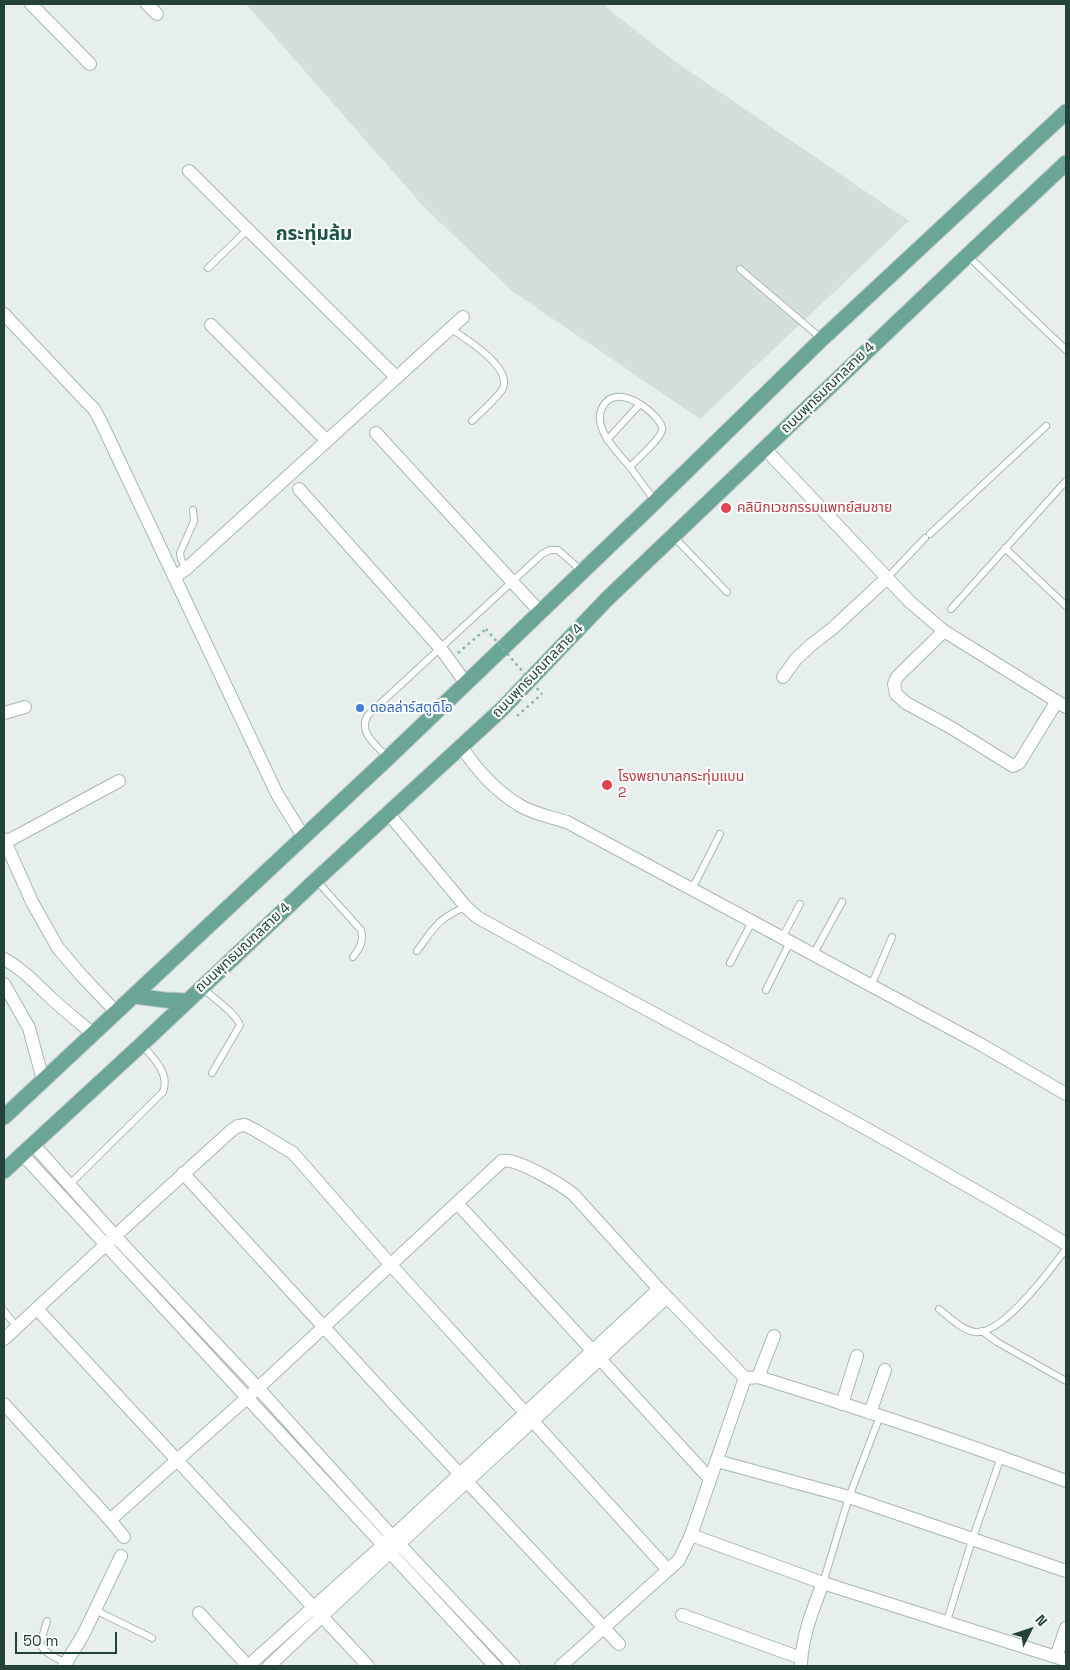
<!DOCTYPE html>
<html>
<head>
<meta charset="utf-8">
<style>
	body { margin:0 }
	#map { position:relative; width:1070px; height:1670px; overflow:hidden; background:#e6efeb; font-family:"Space Grotesk",sans-serif }
	canvas { display:block }
	.frame { position:absolute; inset:0; border:5px solid #24423a; pointer-events:none }
	.north { position:absolute; left:1005px; top:1605px; width:50px; height:50px; -webkit-text-stroke:4px #f7fbf9; paint-order:stroke; rotate:49deg; font-size:14px; font-weight:700; line-height:20px; text-align:center; color:#24423a }
	.north::after { content:''; display:block; margin:auto; width:18px; height:22px; background:#24423a; clip-path:polygon(50% 0,100% 100%,50% 72%,0 100%) }
	.scale { position:absolute; left:15px; top:1632px; width:102px; height:22px; box-sizing:border-box; border:2px solid #24423a; border-top:0; padding-left:6px; font-size:15px; line-height:18px; white-space:nowrap; color:#24423a; -webkit-text-stroke:4px #f7fbf9; paint-order:stroke }
</style>
</head>
<body>
<div id="map">
<canvas width="1070" height="1670"></canvas>
<div class="frame"></div>
<div class="north">N</div>
<div class="scale">50 m</div>
</div>
<script>
const g = document.querySelector('canvas').getContext('2d');
g.lineJoin = 'round';
function fill(path, color) { g.fillStyle = color; g.fill(path, 'evenodd'); }
function trace(path, color, width, dash) { g.strokeStyle = color; g.lineWidth = width; g.lineCap = dash ? 'butt' : 'round'; g.setLineDash(dash || []); g.stroke(path); }
function label(font, color, halo, rows, align = 'center') {
  g.font = font + ' "Space Grotesk","Noto Sans Thai",sans-serif'; g.lineWidth = 4.5; g.setLineDash([]); g.textBaseline = 'middle'; g.strokeStyle = halo; g.fillStyle = color; for (const [text, x, y, turn = 0] of rows) {
    g.save(); g.translate(x, y); g.rotate((+turn || 0) * Math.PI / 180); g.textAlign = isNaN(turn) ? turn : align; if (halo) g.strokeText(text, 0, 0); g.fillText(text, 0, 0); g.restore();
  }
}
fill(new Path2D(`
	M246,4H604L612,12L673,60L909,221L700,419L512,291L424,207Z`), '#d4dfda');
const lane = new Path2D(`
	M968,256L1066,350
	M208,268L247,230
	M740,269L822,339
	M450,328C464,338 515,368 502,390C495,400 481,412 472,421
	M607,440L640,404
	M630,467C637,459 661,439 662,430C665,419 617,377 602,408C592,428 618,453 630,467C638,478 646,489 655,501
	M930,534L1046,426
	M673,536L727,592
	M1005,548L1066,606
	M186,569L181,559L180,553L194,521L193,510
	M887,578L925,538
	M951,609L1066,481
	M388,758C377,746 357,732 368,715L542,554L550,550H558L582,571
	M316,880L361,930C364,941 360,948 353,957
	M692,889L720,834
	M782,938L800,904
	M417,951C433,929 439,917 466,907
	M813,955L842,902
	M730,963L752,922
	M871,986L892,937
	M202,988C212,997 236,1013 240,1025L212,1073
	M766,990L790,942
	M70,1184L163,1092C170,1073 154,1059 142,1045
	M939,1309C949,1317 962,1330 975,1332C1002,1336 1051,1269 1066,1249
	M4,1311L17,1327
	M982,1331L997,1342L1066,1381
	M823,1583L849,1497L880,1416
	M95,1610L152,1638
	M47,1621L40,1644C45,1654 57,1658 66,1663
	M947,1621L972,1540L1001,1457`);
const street = new Path2D(`
	M31,4L90,64
	M147,4L157,14
	M189,171L396,377
	M4,314L84,399L94,409L101,422L277,794L303,836
	M211,325L327,441
	M376,433L540,612
	M765,449L910,602L944,631L1066,707
	M299,489L441,649L466,683
	M174,577L186,569L463,317
	M944,631L897,677L894,684L896,694L906,703L950,727L1013,766L1019,763L1057,701
	M783,677L796,659L811,645L833,628L887,578
	M4,713L25,707
	M461,746C476,769 496,791 519,805C533,814 552,817 567,822L980,1044L1066,1094
	M388,813L466,907L477,917C629,1002 785,1081 936,1168C979,1193 1024,1217 1066,1244
	M4,839L32,902L58,948L81,975L116,1012
	M6,842L119,781
	M4,959C23,969 36,984 51,998C65,1011 79,1022 93,1034
	M4,984L29,1028L43,1080
	M33,1144L115,1236L258,1388L399,1544L514,1666
	M22,1154L495,1666
	M183,1173L397,1407L619,1644
	M457,1203L710,1479
	M37,1309L368,1666
	M4,1339L115,1236L232,1130L238,1126L245,1125L255,1130L293,1153L390,1264L668,1570L561,1666
	M758,1377L774,1336
	M745,1378L758,1377C862,1409 965,1443 1066,1481
	M4,1404L110,1520L124,1537
	M842,1404L857,1356
	M870,1413L885,1370
	M717,1461L849,1497L1066,1571
	M110,1520L258,1388L502,1161C516,1157 562,1185 574,1195L659,1289L745,1378L691,1535L679,1560L668,1570
	M691,1535L823,1583L1056,1657
	M199,1613L248,1666
	M682,1615L801,1658
	M1066,1628L1056,1657L1066,1660
	M801,1664C802,1636 813,1609 823,1583
	M64,1666L83,1635L121,1556
	M248,1666L392,1537L659,1289
	M269,1666L399,1544L667,1297`);
const primary = new Path2D(`
	M134,996L165,1000L187,1001
	M4,1117L388,758L655,502L822,339L1066,112
	M4,1171L142,1044L316,880L502,709L607,599L968,255L1066,163`);
trace(lane, '#a8b8b2', 8);
trace(street, '#a8b8b2', 14);
trace(primary, '#c2cac8', 17);
trace(new Path2D(`
	M458,653L486,629
	M517,716L542,694`), '#86b3a5', 2.5, [2.5, 4]);
trace(lane, '#fff', 6);
trace(street, '#fff', 12);
trace(primary, '#6aa596', 15);
trace(new Path2D(`
	M486,629L542,694`), '#86b3a5', 2.5, [2.5, 4]);
for (const [x, y, r, color] of [
	[726,508,6,"#e0444e"],
	[360,708,5,"#3f7fe0"],
	[607,785,6,"#e0444e"]
]) { const dot = new Path2D(); dot.arc(x, y, r, 0, 2 * Math.PI); g.fillStyle = color; g.fill(dot); trace(dot, '#f7fbf9', 2); }
label('14px', '#24423a', '#f7fbf9', [
	["ถนนพุทธมณฑลสาย 4",828,388,-44],
	["ถนนพุทธมณฑลสาย 4",538,671,-46],
	["ถนนพุทธมณฑลสาย 4",243,948,-43]
]);
label('14px', '#be3a42', '#f7fbf9', [
	["คลินิกเวชกรรมแพทย์สมชาย",737,508],
	["โรงพยาบาลกระทุ่มแบน",618,777],
	["2",618,793]
], 'left');
label('14px', '#366cbe', '#f7fbf9', [
	["ดอลล่าร์สตูดิโอ",370,708]
], 'left');
label('bold 19px', '#1f5548', '#f7fbf9', [
	["กระทุ่มล้ม",314,235]
]);
</script>
</body>
</html>
